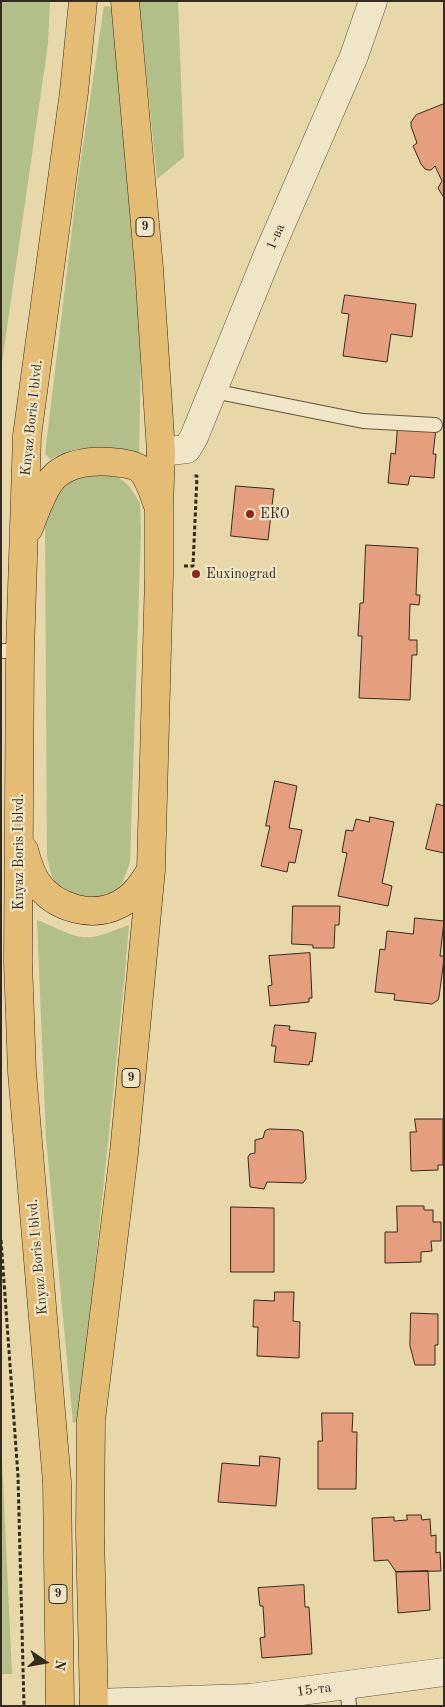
<!DOCTYPE html>
<html>
<head>
<meta charset="utf-8">
<style>
	body { margin:0 }
	#map { position:relative; width:445px; height:1707px; overflow:hidden; background:#e8d7a8; font-family:"Old Standard TT",serif }
	canvas { display:block }
	.frame { position:absolute; inset:0; border:2px solid #342b1e; pointer-events:none }
	.north { position:absolute; left:20px; top:1637px; width:50px; height:50px; -webkit-text-stroke:4px #f0e5c6; paint-order:stroke; rotate:102deg; font-size:14px; font-weight:700; line-height:20px; text-align:center; color:#342b1e }
	.north::after { content:''; display:block; margin:auto; width:18px; height:22px; background:#342b1e; clip-path:polygon(50% 0,100% 100%,50% 72%,0 100%) }
</style>
</head>
<body>
<div id="map">
<canvas width="445" height="1707"></canvas>
<div class="frame"></div>
<div class="north">N</div>
</div>
<script>
const g = document.querySelector('canvas').getContext('2d');
g.lineJoin = 'round';
function fill(path, color) { g.fillStyle = color; g.fill(path, 'evenodd'); }
function trace(path, color, width, dash) { g.strokeStyle = color; g.lineWidth = width; g.lineCap = dash ? 'butt' : 'round'; g.setLineDash(dash || []); g.stroke(path); }
function label(font, color, halo, rows, align = 'center') {
  g.font = font + ' "Old Standard TT",serif'; g.lineWidth = 4.5; g.setLineDash([]); g.textBaseline = 'middle'; g.strokeStyle = halo; g.fillStyle = color; for (const [text, x, y, turn = 0] of rows) {
    g.save(); g.translate(x, y); g.rotate((+turn || 0) * Math.PI / 180); g.textAlign = isNaN(turn) ? turn : align; if (halo) g.strokeText(text, 0, 0); g.fillText(text, 0, 0); g.restore();
  }
}
fill(new Path2D(`
	M1,1H50L48,44L1,369Z
	M139,1H178L184,157L157,179Z
	M104,6L113,7L141,347L139,459L97,447L76,449L50,459L45,454L78,179Z
	M85,472L117,476L129,486L140,503L141,532L130,862C121,892 115,894 85,902C57,886 53,889 47,856L45,523L56,490Z
	M37,920C52,925 66,935 82,937C97,939 115,930 129,925C115,1090 95,1255 80,1421L73,1423L46,1138Z
	M1,1438L12,1674H1Z`), '#b3bf89');
const building = new Path2D(`
	M444,104V198L438,188L442,181L435,166L431,170H428L425,169L421,164L413,146L417,143L411,126V122L416,115Z
	M345,295L416,304L412,337L391,334L387,362L343,356L349,314L342,313Z
	M398,426L436,429L433,454H436L434,478L410,476L408,485L388,483L391,453L395,454Z
	M236,486L274,489L268,540L231,536Z
	M366,545L418,548L416,595H420L419,605L410,604L409,640H417V655H412L410,700L359,698L362,636H358L360,603H363Z
	M275,781L297,786L289,828L302,830L295,863L289,862L287,872L261,866L270,826H266Z
	M437,804L444,806V853L426,849Z
	M370,817L394,822L382,883L392,886L388,906L338,896L347,853L342,852L346,830L353,831L356,819L369,822Z
	M293,906H340L339,925H335L334,948H313V945L292,944Z
	M415,918L444,921L440,956H444V959L439,997L438,1000L432,1004L394,1000L395,994L375,992L380,949L385,950L387,931L413,934Z
	M310,953L312,998H309V1002L270,1006L268,986L272,985L269,956Z
	M275,1025L290,1026L289,1030L316,1033L312,1062L310,1061L309,1065L274,1062L276,1046H272Z
	M415,1119H443V1165H438V1170L411,1171L410,1132H416Z
	M269,1129L299,1130L303,1132L306,1179L303,1183L267,1182L264,1189L250,1187L248,1157L250,1154L255,1153V1140L263,1138L265,1131Z
	M397,1206H424V1210H433V1222H441V1241H431L432,1251L421,1252V1262L385,1263V1232H397Z
	M231,1207L274,1208V1272H231Z
	M275,1292H294L293,1321L300,1322L299,1358L257,1356L258,1327H253L254,1300L274,1301Z
	M411,1313L438,1314V1345H435V1365H415L410,1346Z
	M322,1413H353L352,1432H357L356,1489H318V1441H322Z
	M260,1456L280,1458L276,1506L218,1502L222,1463L259,1466Z
	M407,1515H421L422,1520L430,1519L431,1536L436,1535V1553L440,1552L441,1571L396,1572L388,1560L374,1561L372,1518L394,1517V1521L407,1520Z
	M428,1571L430,1610L398,1613L396,1572Z
	M304,1585L305,1607H309L312,1654L262,1658L260,1638L265,1637L263,1606H260L258,1588Z`);
fill(building, '#e59f7f');
trace(building, '#342b1e', 1);
const service = new Path2D(`
	M213,391L363,421L435,425
	M1,651H20
	M347,1685L349,1706`);
const minor = new Path2D(`
	M161,452L187,449L194,437L269,252L354,56L373,1
	M94,1703L250,1698L444,1672`);
const trunk = new Path2D(`
	M29,528C35,512 41,493 52,479C69,460 98,460 121,463C127,464 135,465 140,469C149,477 153,492 157,503
	M24,850C27,861 31,874 37,883C55,908 92,919 120,904C135,896 143,883 151,870
	M60,1706L57,1482L22,1072L18,962L20,651L27,436L74,92L83,1
	M94,1706L90,1532L91,1420L124,1153L151,870L159,575V507L161,452L149,268L125,1`);
trace(service, '#615640', 16);
trace(minor, '#615640', 29);
trace(trunk, '#342b1e', 29);
trace(new Path2D(`
	M184,566H193L197,476H192
	M1,1240L18,1476L24,1706`), '#342b1e', 3, [4, 2.5]);
trace(service, '#f0e5c6', 14);
trace(minor, '#f0e5c6', 28);
trace(trunk, '#e4bc74', 28);
for (const [x, y, r, color] of [
	[250,514,5,"#8f2418"],
	[196,574,5,"#8f2418"]
]) { const dot = new Path2D(); dot.arc(x, y, r, 0, 2 * Math.PI); g.fillStyle = color; g.fill(dot); trace(dot, '#f0e5c6', 2); }
for (const [x, y, w] of [
	[145,227,18],
	[131,1078,18],
	[58,1594,18]
]) { const box = new Path2D(); box.roundRect(x - w / 2, y - 9.5, w, 19, 4); g.fillStyle = '#f0e5c6'; g.fill(box); trace(box, '#342b1e', 1); }
label('bold 12px', '#342b1e', null, [
	["9",145,227],
	["9",131,1078],
	["9",58,1594]
]);
label('14px', '#342b1e', '#f0e5c6', [
	["1-ва",276,237,-67],
	["Knyaz Boris I blvd.",32,418,-84],
	["Knyaz Boris I blvd.",19,852,-90],
	["Knyaz Boris I blvd.",38,1257,-95],
	["15-та",314,1690,-8]
]);
label('14px', '#342b1e', '#f0e5c6', [
	["ЕКО",260,514],
	["Euxinograd",206,574]
], 'left');
</script>
</body>
</html>
